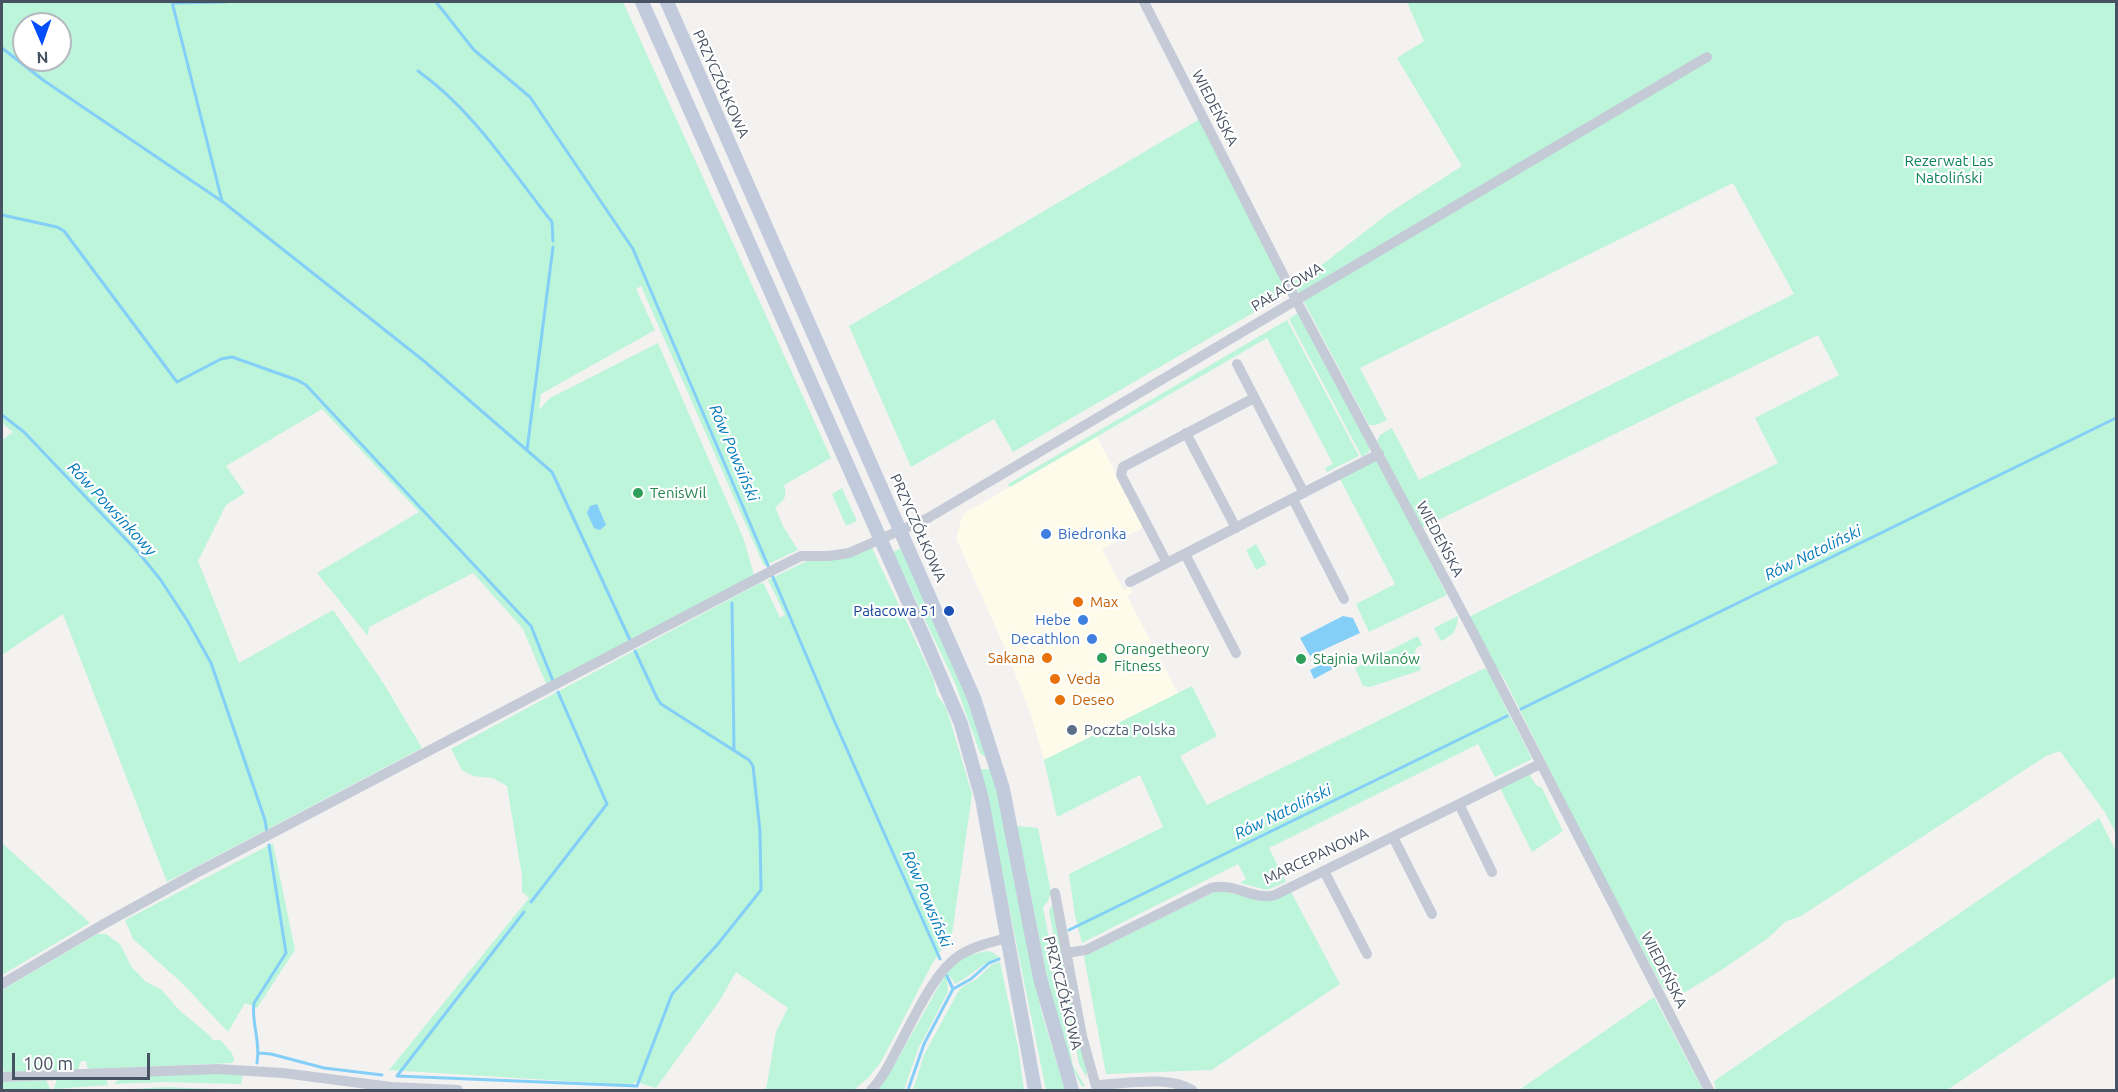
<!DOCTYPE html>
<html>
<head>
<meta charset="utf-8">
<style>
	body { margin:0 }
	#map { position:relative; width:2118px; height:1092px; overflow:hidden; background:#f4f1f1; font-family:Ubuntu,sans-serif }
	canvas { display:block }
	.frame { position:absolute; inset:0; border:3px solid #465161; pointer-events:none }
	.north { position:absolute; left:12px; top:12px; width:60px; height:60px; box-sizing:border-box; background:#fff; border:2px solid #b5b9c0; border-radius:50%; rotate:178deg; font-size:16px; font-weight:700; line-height:24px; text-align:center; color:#465161 }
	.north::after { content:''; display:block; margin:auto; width:21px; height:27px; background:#034efc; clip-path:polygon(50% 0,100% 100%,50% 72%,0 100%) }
	.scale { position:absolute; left:12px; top:1053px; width:138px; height:27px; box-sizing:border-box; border:3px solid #465161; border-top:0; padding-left:8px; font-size:18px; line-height:21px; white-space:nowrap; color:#465161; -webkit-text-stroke:4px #fff; paint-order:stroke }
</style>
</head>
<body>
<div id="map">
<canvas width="2118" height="1092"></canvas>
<div class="frame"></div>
<div class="north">N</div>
<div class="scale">100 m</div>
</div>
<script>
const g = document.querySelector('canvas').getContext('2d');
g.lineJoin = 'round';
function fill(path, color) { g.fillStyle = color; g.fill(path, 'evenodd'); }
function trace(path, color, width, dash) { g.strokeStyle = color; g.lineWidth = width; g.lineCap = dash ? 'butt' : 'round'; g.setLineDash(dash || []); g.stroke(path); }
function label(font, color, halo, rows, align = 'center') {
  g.font = font + ' Ubuntu,sans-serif'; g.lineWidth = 4.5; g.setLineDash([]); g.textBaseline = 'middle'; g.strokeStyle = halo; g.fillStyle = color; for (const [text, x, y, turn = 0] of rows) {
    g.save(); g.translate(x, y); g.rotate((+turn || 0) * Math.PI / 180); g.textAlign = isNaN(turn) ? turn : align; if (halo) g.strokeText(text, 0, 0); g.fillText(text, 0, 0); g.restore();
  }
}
fill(new Path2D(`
	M1097,437L1144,527L1102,549L1124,590L1130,587L1133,592L1127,596L1178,693L1044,760L1031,715L1007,653L956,538L963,514Z`), '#fefbeb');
fill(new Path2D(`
	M2,2H623L831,458L784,485C788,496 784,501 775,507L783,526L798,550L764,566L641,286L636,289L655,330L541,394L539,410L550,398L658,343L744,540L754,575L546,684L523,629L473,573L369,627L368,636L317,573L419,512L322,409L226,466L245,493L226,505L198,561L239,663L333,610L384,684L422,748L167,882L63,614L2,655V440L13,432L2,423ZM24,24H60V60H24Z
	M1407,2H2116V833L2104,811L2060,751L2046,756L1801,916L1785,922L1768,938L1723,969L1682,994L1673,995L1663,988L1596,863L1505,680L1493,662L1469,617L1778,463L1755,418L1839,375L1818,335L1422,528L1377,441L1380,435L1392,428L1419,480L1794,294L1733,183L1360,368L1387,420L1376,425H1369L1303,300L1712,59L1708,52L1299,293L1293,281L1314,271L1389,213L1462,166L1397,58L1424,41Z
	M1200,119L1289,292L1013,452L994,419L911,467L849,326Z
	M1299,312L1370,446L1369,452L1362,457L1289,319Z
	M1287,320L1359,456L1327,472L1325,468L1333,464L1267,338L1010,487L1008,484Z
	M1375,461L1379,463L1447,595L1369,632L1356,604L1395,584L1340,479Z
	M842,488L857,521L846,526L832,494Z
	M1256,544L1267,564L1256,570L1246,550Z
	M872,548L933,678L937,695L946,707L972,794L952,934L932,964L881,1062L868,1078L854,1090H766L776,1032L788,1008L736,972L720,1000L656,1088L636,1082L630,1085L389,1070L529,898L522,892V876L507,786L493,778L473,776L462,770L451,749L760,583L764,584L780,618L785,615L768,580L813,558Z
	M901,548L960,678L988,755L985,757L980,753L955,683L893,552Z
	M1458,616C1457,630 1454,635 1441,641L1434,628Z
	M1418,636L1422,645L1416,648L1415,652L1421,670L1370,687L1363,686L1355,668Z
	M1485,668C1495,677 1498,691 1503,702C1512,721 1523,740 1532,759L1495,777L1478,744L1269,848L1286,882L1267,890L1240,883L1246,879L1238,864L1082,943L1075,916L1069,874L1163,827L1140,775L1057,817L1044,760L1192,686L1217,736L1180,756L1207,805Z
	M981,769H993L1032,967L1042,1014L1065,1090H1046Z
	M1529,774L1536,785L1542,788L1563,831L1532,852L1500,788Z
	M2099,818L2116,851V976L1947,1090H1716L1714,1081L1717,1079Z
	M1017,826L1038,828L1051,892L1048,901L1043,907L1073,1066L1085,1086L1082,1087L1071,1066L1051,997Z
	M2,843L90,923L2,975Z
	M273,843L295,950L257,1008L245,1003L228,1032L182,983L133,939L125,920Z
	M1219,890L1259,900L1291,892L1340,984L1210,1071L1209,1070L1106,1074L1084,956Z
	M1053,903L1089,1072L1086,1073L1087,1079L1079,1064L1049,912Z
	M97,934H106L120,944L131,966L145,981L162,990L179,1010L208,1034L213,1040H220L232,1053L234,1060L232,1063L90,1069L87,1067L86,1061H81L78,1070L4,1072L2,1060V990Z
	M987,951L992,952L999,957C982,963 971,976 955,984L950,976H947L948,992L918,1049L904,1090H877L892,1069L944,977L958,961L970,955Z
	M1000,962L1018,1047L1024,1090H913L924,1055L958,992C963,985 968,984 975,980C985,974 986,965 1000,962Z
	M1654,997L1703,1090H1519Z
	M201,1073L243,1074L241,1084L161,1082L114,1084L121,1077Z
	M102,1077L106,1078L108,1085L54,1089L57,1079Z
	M46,1080L50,1089L2,1090V1082Z
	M166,1087L238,1090H246H116Z`), '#bcf5da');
fill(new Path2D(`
	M597,504L606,525L600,530L594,528L587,513L590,506Z
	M1343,616L1353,618L1360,633L1310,656L1300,638Z
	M1337,656L1342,664L1314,679L1310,670Z`), '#84cff7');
trace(new Path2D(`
	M172,2L222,201
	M436,2L474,50L530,97L633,249L833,718L940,959
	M173,3L225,2
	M2,48L43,80L223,202L424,361L552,472L630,640
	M418,71C473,110 510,169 552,222L553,241
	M2,215L57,227L64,231L177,382L221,359L232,357L297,380L306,385L531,626L553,681
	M2,415L24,432L138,552L160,579L187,620L211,663L265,820L267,832
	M527,450L553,247
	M732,603L734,750
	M1521,709L2116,418
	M531,902L607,804L558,692
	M524,912L397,1076L637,1086L672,994L717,945L761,890L760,831L753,766L749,760L661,704L657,698L635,651
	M1069,930L1507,716
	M947,976L953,989
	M259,1053L271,1054L324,1068L382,1075
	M257,1063C261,1041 251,1023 254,1003L286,953L269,845
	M908,1090L924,1044L953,989L971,979L989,963L999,959`), '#84cff7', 3);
trace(new Path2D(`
	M1144,2L1296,300L1472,630L1709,1090
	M1237,364L1304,493
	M1186,433L1236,528
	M1293,499L1344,599
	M1185,554L1236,653
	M1167,563L1121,475L1123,467L1254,398
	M1130,582L1379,454
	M1459,804L1492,872
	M1393,837L1432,914
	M1324,871L1367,954
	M1055,893L1082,1036L1097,1090
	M1066,953L1086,950L1211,888C1235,882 1253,901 1275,895L1540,764
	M2,984L102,925L198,872L777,568L801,556H829L849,553L928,518L1707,57
	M2,1077L218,1069L283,1073L391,1087L458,1090
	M1096,1085C1125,1084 1168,1075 1192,1090
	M871,1090C882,1079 889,1065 896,1051C912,1023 933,972 960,955C975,946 991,942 1008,938`), '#c4cbd7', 10);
trace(new Path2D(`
	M642,2L923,635L961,724L982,799L1035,1090
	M667,2L974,698L1003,789L1040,978L1072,1090`), '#c2cbdc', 14);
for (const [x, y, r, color] of [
	[638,493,6,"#2e9e5b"],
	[1046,534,6,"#3f7fe0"],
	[1078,602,6,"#e8710a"],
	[949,611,6,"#1a4fb4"],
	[1083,620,6,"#3f7fe0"],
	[1092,639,6,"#3f7fe0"],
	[1047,658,6,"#e8710a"],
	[1102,658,6,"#2e9e5b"],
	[1301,659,6,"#2e9e5b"],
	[1055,679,6,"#e8710a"],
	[1060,700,6,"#e8710a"],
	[1072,730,6,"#5c6f8a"]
]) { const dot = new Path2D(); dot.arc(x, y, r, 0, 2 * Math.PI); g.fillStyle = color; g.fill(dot); trace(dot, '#fff', 2); }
label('15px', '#465161', '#fff', [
	["PRZYCZÓŁKOWA",721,84,66],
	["WIEDEŃSKA",1215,108,63],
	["PAŁACOWA",1287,287,-31],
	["PRZYCZÓŁKOWA",918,528,66],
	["WIEDEŃSKA",1440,539,62],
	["MARCEPANOWA",1316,856,-25],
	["WIEDEŃSKA",1664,970,63],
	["PRZYCZÓŁKOWA",1063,993,76]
]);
label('15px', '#0c8257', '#fff', [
	["Rezerwat Las",1949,161],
	["Natoliński",1949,178]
]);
label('15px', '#27864d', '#fff', [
	["TenisWil",650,493],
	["Orangetheory",1114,649],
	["Fitness",1114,666],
	["Stajnia Wilanów",1313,659]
], 'left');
label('15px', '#366cbe', '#fff', [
	["Biedronka",1058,534,"left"],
	["Hebe",1071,620],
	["Decathlon",1080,639]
], 'right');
label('15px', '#c56008', '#fff', [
	["Max",1090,602],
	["Sakana",1035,658,"right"],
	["Veda",1067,679],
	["Deseo",1072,700]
], 'left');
label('15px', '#164399', '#fff', [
	["Pałacowa 51",937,611]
], 'right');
label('15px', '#4e5e75', '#fff', [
	["Poczta Polska",1084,730]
], 'left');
label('italic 16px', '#007abb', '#fff', [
	["Rów Powsiński",734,453,67],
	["Rów Powsinkowy",112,509,47],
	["Rów Natoliński",1813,553,-26],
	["Rów Natoliński",1283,812,-26],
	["Rów Powsiński",927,899,67]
]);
</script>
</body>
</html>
